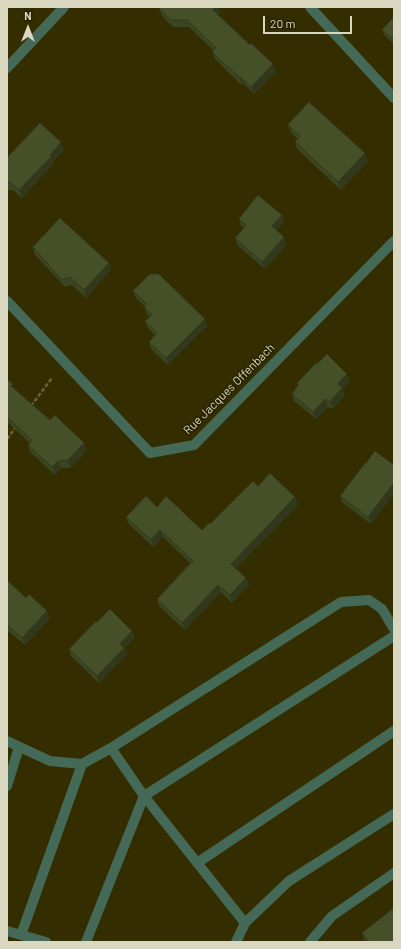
<!DOCTYPE html>
<html>
<head>
<meta charset="utf-8">
<style>
	body { margin:0 }
	#map { position:relative; width:401px; height:949px; overflow:hidden; background:#342d00; font-family:Barlow,sans-serif }
	canvas { display:block }
	.frame { position:absolute; inset:0; border:8px solid #dad7c0; pointer-events:none }
	.north { position:absolute; left:8px; top:8px; width:40px; height:40px; -webkit-text-stroke:3px #282402; paint-order:stroke; rotate:0deg; font-size:11px; font-weight:700; line-height:16px; text-align:center; color:#dad7c0 }
	.north::after { content:''; display:block; margin:auto; width:14px; height:18px; background:#dad7c0; clip-path:polygon(50% 0,100% 100%,50% 72%,0 100%) }
	.scale { position:absolute; left:263px; top:16px; width:89px; height:18px; box-sizing:border-box; border:2px solid #dad7c0; border-top:0; padding-left:5px; font-size:12px; line-height:14px; white-space:nowrap; color:#dad7c0; -webkit-text-stroke:3px #282402; paint-order:stroke }
</style>
</head>
<body>
<div id="map">
<canvas width="401" height="949"></canvas>
<div class="frame"></div>
<div class="north">N</div>
<div class="scale">20 m</div>
</div>
<script>
const g = document.querySelector('canvas').getContext('2d');
g.lineJoin = 'round';
function trace(path, color, width, dash) { g.strokeStyle = color; g.lineWidth = width; g.lineCap = dash ? 'butt' : 'round'; g.setLineDash(dash || []); g.stroke(path); }
function fill(path, color) { g.fillStyle = color; g.fill(path, 'evenodd'); }
function label(font, color, halo, rows, align = 'center') {
  g.font = font + ' Barlow,sans-serif'; g.lineWidth = 3; g.setLineDash([]); g.textBaseline = 'middle'; g.strokeStyle = halo; g.fillStyle = color; for (const [text, x, y, turn = 0] of rows) {
    g.save(); g.translate(x, y); g.rotate((+turn || 0) * Math.PI / 180); g.textAlign = isNaN(turn) ? turn : align; if (halo) g.strokeText(text, 0, 0); g.fillText(text, 0, 0); g.restore();
  }
}
trace(new Path2D(`
	M31,406L52,378
	M7,439L16,427`), '#69633d', 2.5, [4, 2]);
trace(new Path2D(`
	M7,741L50,761L82,764L111,748L341,602L369,600L382,609L394,629
	M111,748L144,796L245,923
	M7,786L19,747
	M197,863L394,731
	M7,931L46,942
	M21,935L82,764
	M86,942L144,796L394,636
	M236,942L245,923L289,881L394,814`), '#446a57', 10);
trace(new Path2D(`
	M310,7L394,98
	M7,68L64,7
	M7,301L150,453L194,445L394,241
	M310,942L332,916L394,873`), '#446a57', 10);
fill(new Path2D(`
	M159,8L220,13L218,15L276,72L254,94L244,84L242,86L215,59L212,52L213,50L189,27H173L162,16Z
	M394,17V49L393,46L394,44L385,36L382,30Z
	M288,125L368,161L341,190L297,149L295,142L297,139L291,132Z
	M64,150L53,161L54,163L22,198L13,190H7V158Z
	M282,215L284,222L277,230L284,237L287,244L265,269L238,246L235,238L244,228L241,226L239,219Z
	M33,247L109,263L111,270L86,298L72,285L65,287L35,255Z
	M133,291L205,319L207,326L168,365L151,349L149,342L155,335L148,328L145,321L150,317L147,314L144,306L136,298Z
	M7,379L14,388L50,420L87,450L70,468H61L55,475L30,452L28,445L30,443L7,422Z
	M350,381L342,389L345,396L333,409L328,407L316,419L294,401L292,394L298,386L297,383Z
	M365,463L371,524L343,503L340,496Z
	M258,486L295,497L298,505L236,568L246,578L249,585L232,603L221,592L185,630L159,606L157,599L190,563L163,537L153,547L129,524L126,517L157,507L202,530Z
	M7,580L26,598L47,611L50,619L25,645L7,630Z
	M97,622L135,638L124,648L127,654L99,683L71,656L69,649Z
	M362,933L394,942H365Z`), '#3c4522');
fill(new Path2D(`
	M216,7H218L220,13L216,17L213,10Z
	M273,64L276,72L254,94L251,87Z
	M241,77L244,84L242,86L240,78Z
	M61,142L64,150L53,161L54,163L22,198L19,190L50,155Z
	M365,153L368,161L341,190L338,182Z
	M282,215L284,222L275,233L272,226Z
	M284,237L287,244L265,269L262,262Z
	M109,263L111,270L86,298L84,290Z
	M205,319L207,326L168,365L166,358Z
	M347,374L350,381L342,389L345,396L333,409L330,402L338,383Z
	M325,399L328,407L316,419L313,412Z
	M84,443L87,450L70,468L68,460Z
	M58,461L61,468L55,475L52,467Z
	M394,483V494L371,524L368,517Z
	M295,497L298,505L233,571L231,564Z
	M160,530L163,537L153,547L151,540Z
	M246,578L249,585L232,603L230,595Z
	M218,585L221,592L185,630L182,623Z
	M47,611L50,619L25,645L22,638Z
	M132,631L135,638L124,648L127,654L99,683L97,676L120,644Z`), '#31381c');
const building = new Path2D(`
	M159,7H216L213,10L250,45L251,43L273,64L251,87L241,77L240,78L212,52L216,48L187,20H171L159,8Z
	M394,17V40L382,30Z
	M309,102L365,153L338,182L295,142L300,136L288,125Z
	M40,123L61,142L50,155L52,156L19,190L10,182H7V158Z
	M258,195L282,215L272,226L284,237L262,262L235,238L246,225L239,219Z
	M60,218L109,263L84,290L70,277L62,280L33,247Z
	M150,274H159L205,319L166,358L149,342L157,333L145,321L152,315L144,307L147,304L133,291Z
	M327,354L347,374L338,383L342,388L330,402L325,399L313,412L292,394L299,384L297,383L316,363H318Z
	M7,379L13,384L11,386L50,420L55,415L84,443L68,460L58,461L52,467L28,445L32,440L7,417Z
	M375,451L394,465V483L368,517L340,496L365,463H366Z
	M270,473L295,497L231,564L246,578L230,595L218,585L182,623L157,599L193,561L160,530L151,540L126,517L146,496L157,507L166,496L202,530L209,523L210,524L253,481L258,486Z
	M7,580L26,598L29,594L47,611L22,638L7,625Z
	M110,609L132,631L120,644L124,648L97,676L69,649L96,621L97,622Z
	M394,908V942H369L362,933Z`);
fill(building, '#465028');
trace(building, '#31381c', 1);
label('12px', '#dad7c0', '#282402', [
	["Rue Jacques Offenbach",229,389,-45]
]);
</script>
</body>
</html>
